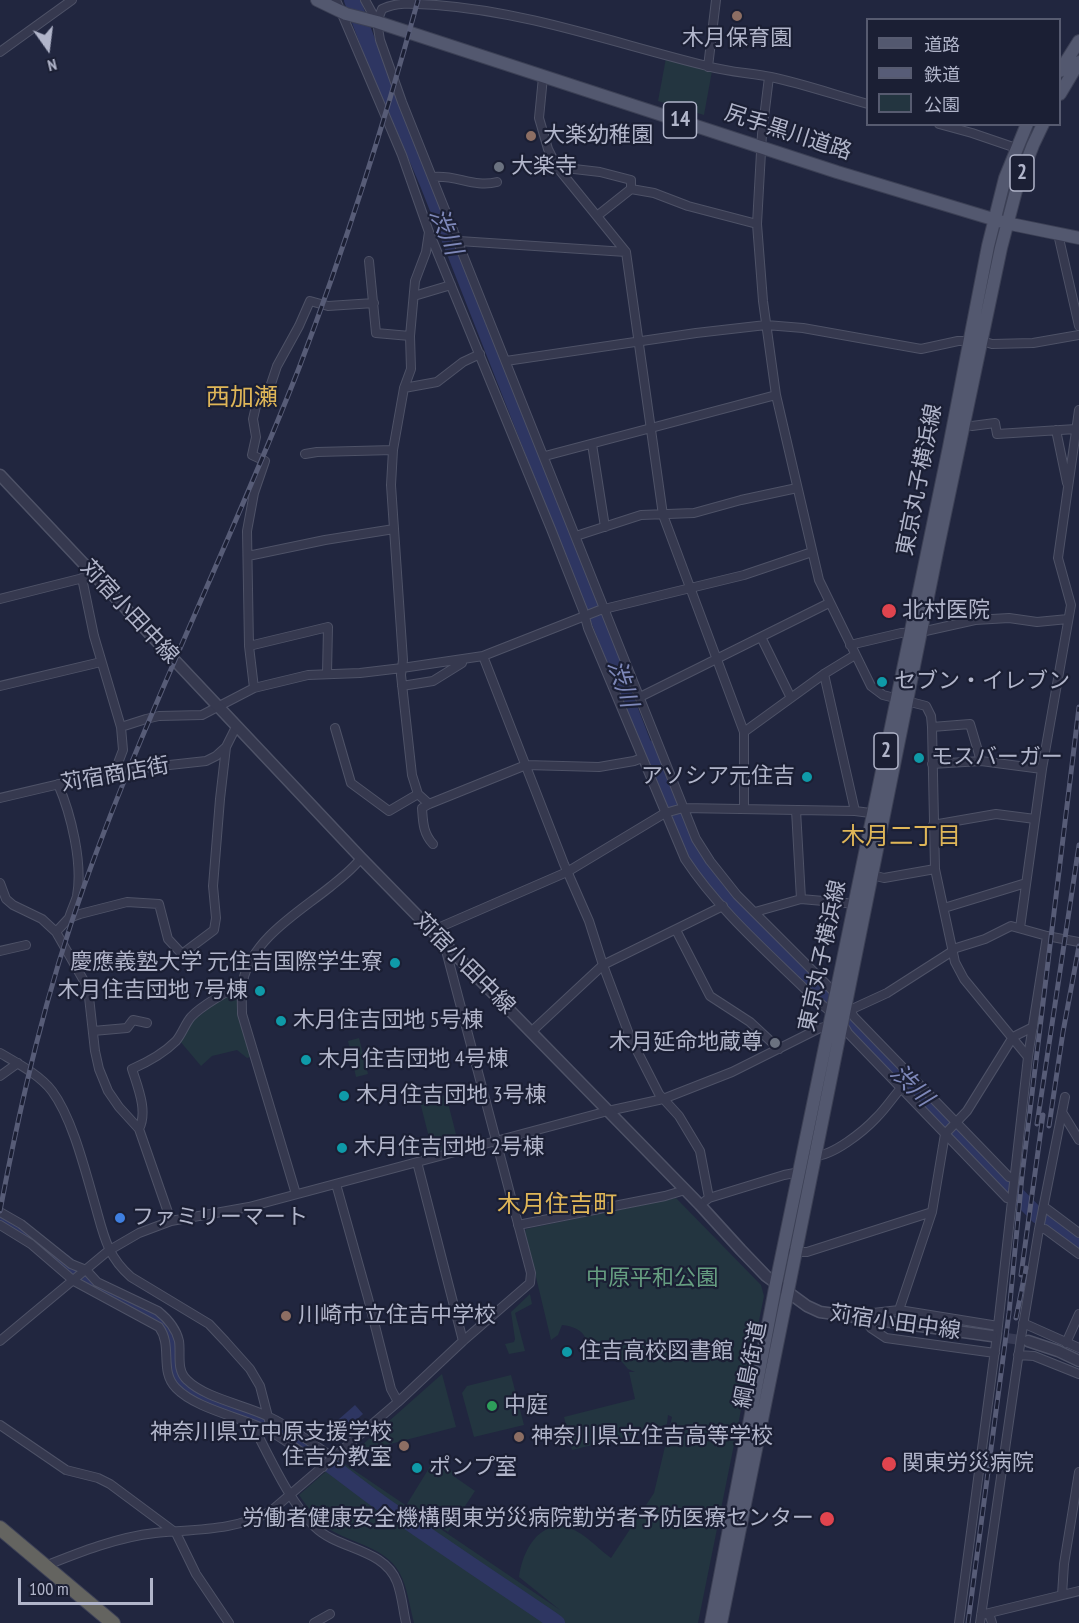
<!DOCTYPE html>
<html>
<head>
<meta charset="utf-8">
<style>
	body { margin:0 }
	#map { position:relative; width:1079px; height:1623px; overflow:hidden; background:#21263f; font-family:"PT Sans Narrow","Noto Sans JP",sans-serif }
	canvas { display:block }
	.legend { position:absolute; left:866px; top:18px; width:195px; height:108px; box-sizing:border-box; background:#1b1f34; border:2px solid #575b70; margin:0; padding:8px 10px; list-style:none; font-size:18px; color:#b1b5ca }
	.legend li { display:flex; align-items:center; gap:12px; height:30px }
	.legend b { width:30px; border:2px solid #575b70 }
	.north { position:absolute; left:18px; top:18px; width:60px; height:60px; -webkit-text-stroke:4px #1b1f34; paint-order:stroke; rotate:166deg; font-size:16px; font-weight:700; line-height:24px; text-align:center; color:#b1b5ca }
	.north::after { content:''; display:block; margin:auto; width:21px; height:27px; background:#b1b5ca; clip-path:polygon(50% 0,100% 100%,50% 72%,0 100%) }
	.scale { position:absolute; left:18px; top:1578px; width:135px; height:27px; box-sizing:border-box; border:3px solid #b1b5ca; border-top:0; padding-left:8px; font-size:18px; line-height:21px; white-space:nowrap; color:#b1b5ca; -webkit-text-stroke:4px #1b1f34; paint-order:stroke }
</style>
</head>
<body>
<div id="map">
<canvas width="1079" height="1623"></canvas>
<ul class="legend">
<li><b style="height:8px;background:#53586f"></b>道路</li>
<li><b style="height:8px;background:#575c77"></b>鉄道</li>
<li><b style="height:16px;background:#233540"></b>公園</li>
</ul>
<div class="north">N</div>
<div class="scale">100 m</div>
</div>
<script>
const g = document.querySelector('canvas').getContext('2d');
g.lineJoin = 'round';
function fill(path, color) { g.fillStyle = color; g.fill(path, 'evenodd'); }
function trace(path, color, width, dash) { g.strokeStyle = color; g.lineWidth = width; g.lineCap = dash ? 'butt' : 'round'; g.setLineDash(dash || []); g.stroke(path); }
function label(font, color, halo, rows, align = 'center') {
  g.font = font + ' "PT Sans Narrow","Noto Sans JP",sans-serif'; g.lineWidth = 4.5; g.setLineDash([]); g.textBaseline = 'middle'; g.strokeStyle = halo; g.fillStyle = color; for (const [text, x, y, turn = 0] of rows) {
    g.save(); g.translate(x, y); g.rotate((+turn || 0) * Math.PI / 180); g.textAlign = isNaN(turn) ? turn : align; if (halo) g.strokeText(text, 0, 0); g.fillText(text, 0, 0); g.restore();
  }
}
fill(new Path2D(`
	M666,58L712,71L704,115L658,101Z
	M232,990L237,993V1003L250,1057L247,1058L237,1050L212,1056L201,1066L179,1040L192,1022Z
	M359,1038L368,1074L356,1077L348,1041Z
	M446,1095L459,1146L433,1153L420,1102Z
	M676,1198L761,1285L764,1296L698,1623H414C410,1608 408,1592 402,1578C389,1546 350,1544 326,1527C315,1519 307,1506 299,1495L339,1460L560,1610L519,1577C522,1553 538,1519 569,1528C585,1533 598,1549 611,1558L654,1493L672,1417L668,1415L667,1424L641,1433L572,1450L564,1417L635,1399L629,1372H635L628,1369L612,1350L592,1355C586,1336 584,1328 562,1325L558,1335L551,1340L525,1231L526,1229Z
	M530,1294L532,1304L515,1313L525,1351L509,1354L505,1344L514,1342L515,1339L511,1312Z
	M442,1374L456,1427L363,1451L361,1446Z
	M511,1375L524,1425L474,1437L462,1393L467,1386Z
	M434,1460L454,1472L452,1475L475,1491L448,1532L407,1504Z`), '#233540');
fill(new Path2D(`
	M355,1405L363,1414L338,1436L330,1427Z`), '#2e3662');
trace(new Path2D(`
	M352,0L371,51L428,184L621,676V686L644,746L651,750L663,784L695,858L717,890L1037,1215L1079,1245
	M0,1219C44,1242 79,1279 124,1302C137,1309 154,1311 164,1322C181,1341 164,1370 183,1385C210,1406 248,1412 277,1429C317,1452 351,1482 388,1508C444,1547 501,1585 557,1623`), '#2e3662', 16);
trace(new Path2D(`
	M992,1336L1028,1341`), '#373b54', 10, [10, 5]);
const minor = new Path2D(`
	M336,0L402,155L429,232L551,529L583,610L588,628L685,859C718,909 765,950 807,991C820,1005 840,1016 848,1033L1007,1198L1012,1199
	M365,0L377,22L380,40L402,102L696,839L710,861L737,895L847,1005L854,1017L1009,1177L1014,1178
	M377,22L382,9C399,1 417,4 436,5C529,12 617,44 707,66C728,72 750,73 771,77C804,84 835,95 868,104
	M0,52L72,0
	M708,67L716,0
	M543,77L539,118L548,149L557,167L626,252L663,515L744,732V809
	M769,77L762,134L757,224L763,301L776,395L819,580L871,686L883,695L926,706L931,716L932,727L935,869L955,962L964,979L1028,1057
	M939,124L972,133L1016,148
	M557,167L600,172L631,180V189
	M433,177C455,174 474,188 497,182
	M597,216L631,189L654,193L688,206L757,224
	M1058,234L1079,326
	M459,241L626,252
	M369,261L376,333L410,336
	M414,296L451,285
	M506,361L696,333L766,325L803,328L921,349L958,341H982L992,344L1033,343L1079,335
	M404,388L437,382L463,362L480,354
	M964,424L972,426L995,423L997,434L1076,429
	M1056,430L1067,483
	M592,444L605,527
	M305,454L317,452L393,450
	M545,456L776,395
	M576,536L641,515L694,513L741,500L797,488
	M248,556L325,540L394,529
	M82,578L94,636L121,727L123,750L115,771
	M0,599L87,577
	M761,637L791,698
	M850,645L901,633L921,632L975,620L1009,618L1037,622L1068,619
	M249,646L328,627L327,674
	M483,656L564,864L589,921L603,965L630,1037L659,1094L679,1116L700,1151L709,1198
	M824,674L855,811
	M0,686L101,662
	M402,686L433,681L462,663L463,659
	M254,688L249,646L247,531L254,493L265,461L252,455L256,437L253,419L256,406L270,387L277,366L299,326L310,301L328,306L374,303
	M640,697L829,603
	M121,727L146,719L159,716L202,715L254,688L308,675L360,673L402,668L483,656L600,610L744,575L812,552
	M932,727L970,724L981,761
	M335,728L351,783L389,811L418,794
	M744,732L824,674L855,655
	M932,764L981,761L1042,769
	M58,784C71,814 83,863 77,896C75,903 71,911 69,918
	M0,798L115,771L206,761L216,756L226,747
	M429,804L418,794L412,775L401,675L403,660L391,485L393,450L404,388L411,369L410,336L415,281L426,252L429,232
	M796,810L801,899
	M933,825L996,814L1035,819
	M433,844C423,833 423,822 422,808L429,804L526,765L599,767L634,761L642,758
	M868,874L884,878L935,869
	M0,883L6,899L13,905L42,919L56,932L88,988L95,1051L99,1069L108,1091L119,1107L139,1129L171,1221
	M944,908L1026,883
	M755,912L801,899L857,904
	M1020,928L1042,769L1071,605L1058,558L1079,410
	M676,930L710,996L750,1022L779,1049
	M431,931L567,872L665,813L683,808L855,811L878,814
	M56,932L69,918L80,914L127,902L159,904L168,939L182,954L214,930L216,918L213,886L220,799L226,747L236,727
	M0,951L26,945
	M848,1013L850,1010L887,993L951,952L953,949L985,939L1011,926L1047,936L1079,942
	M93,1031L127,1028L133,1020L147,1023
	M531,1032L603,965L723,906
	M0,1053C17,1063 40,1075 52,1091C73,1119 86,1174 96,1208C104,1237 108,1257 131,1277L209,1324L225,1341L250,1369L260,1386L272,1432
	M0,1076L18,1063
	M1062,1112L1079,1140
	M139,1129C148,1111 138,1088 132,1069C148,1062 163,1054 176,1041C182,1034 185,1024 191,1017C201,1006 229,990 243,983
	M813,1156C832,1157 864,1131 877,1117C886,1108 893,1097 902,1087
	M417,1162L463,1341
	M336,1184L368,1298L391,1389L398,1402
	M296,1194L242,1014C242,1003 241,992 243,981C252,939 299,912 330,887C341,878 353,869 361,858
	M705,1201L709,1198L784,1175L800,1172
	M1043,1208L1047,1209L1079,1233
	M0,1212L21,1224L71,1264L86,1270L97,1282L158,1311C168,1319 176,1328 179,1341C181,1354 176,1370 187,1380C205,1398 245,1405 267,1416C288,1425 314,1445 334,1458
	M0,1225L31,1244L74,1281L159,1327C173,1346 159,1371 176,1388C197,1410 246,1418 273,1433C290,1443 306,1456 323,1467
	M518,1225L665,1196L685,1190
	M1039,1229H1045L1079,1254
	M792,1252H807L932,1212
	M899,1310L932,1212L945,1134L967,1111L1013,1037L1033,1027
	M861,1317L873,1313L899,1310L998,1326
	M865,1320L871,1328L886,1338L995,1353
	M1023,1323L1079,1348
	M0,1341L108,1251L139,1233L171,1221L249,1207L608,1111L663,1099L732,1072L820,1028L832,1025
	M1066,1343L1079,1314
	M1018,1355L1034,1356L1079,1374
	M252,1424C270,1457 288,1500 315,1527C338,1550 384,1548 397,1582C402,1595 403,1610 406,1623
	M0,1425L66,1470L98,1478L110,1484L176,1533L196,1574L229,1623
	M45,1566C80,1552 118,1537 155,1533C194,1529 236,1531 271,1511L398,1402L463,1341L530,1283L531,1273L444,943
	M1062,1595L1064,1564L1079,1472
	M989,1613L992,1623
	M981,1615L1079,1591
	M314,1623L330,1614
	M959,1623L997,1335L1028,1057L1047,936
	M980,1623L1021,1338L1039,1229L1065,1097`);
const tertiary = new Path2D(`
	M0,475L361,858L700,1205L741,1250L766,1276L807,1306L820,1312L992,1336
	M1028,1341L1058,1351L1079,1361`);
const primary = new Path2D(`
	M317,0L346,14L377,22L837,172L1006,223L1079,238
	M1060,71L1079,41
	M1060,94L1079,62
	M711,1623L776,1283L949,447L988,246L1005,178L1027,124
	M721,1623L938,547L1001,248L1017,187L1033,145L1043,124`);
const trunk = new Path2D(`
	M0,1528L113,1623`);
trace(minor, '#4e5267', 10);
trace(tertiary, '#4e5267', 13);
trace(primary, '#3c4055', 14);
trace(trunk, '#3e4257', 16);
trace(minor, '#36394f', 8);
trace(tertiary, '#36394f', 10);
trace(primary, '#53586f', 12);
trace(trunk, '#646460', 14);
const rail = new Path2D(`
	M1037,1124L1079,845
	M1049,1126L1063,1032L1079,946
	M0,1211C21,1100 46,992 84,886C147,710 231,542 299,368C345,247 384,125 418,0
	M1021,1275L1043,1115
	M1016,1318L1026,1268
	M968,1623L1009,1313L1022,1176L1079,707`);
trace(rail, '#575c77', 5);
trace(rail, '#1b1f34', 3, [9]);
for (const [x, y, r, color] of [
	[737,16,6,"#8d6e63"],
	[531,136,6,"#8d6e63"],
	[499,167,6,"#6b7280"],
	[889,611,8,"#e0444e"],
	[882,682,6,"#0f9aa8"],
	[919,758,6,"#0f9aa8"],
	[807,777,6,"#0f9aa8"],
	[395,963,6,"#0f9aa8"],
	[260,991,6,"#0f9aa8"],
	[281,1021,6,"#0f9aa8"],
	[775,1043,6,"#6b7280"],
	[306,1060,6,"#0f9aa8"],
	[344,1096,6,"#0f9aa8"],
	[342,1148,6,"#0f9aa8"],
	[120,1218,6,"#3f7fe0"],
	[286,1316,6,"#8d6e63"],
	[567,1352,6,"#0f9aa8"],
	[492,1406,6,"#2e9e5b"],
	[519,1437,6,"#8d6e63"],
	[404,1446,6,"#8d6e63"],
	[889,1464,8,"#e0444e"],
	[417,1468,6,"#0f9aa8"],
	[827,1519,8,"#e0444e"]
]) { const dot = new Path2D(); dot.arc(x, y, r, 0, 2 * Math.PI); g.fillStyle = color; g.fill(dot); trace(dot, '#1b1f34', 2); }
for (const [x, y, w] of [
	[680,120,33],
	[1022,173,24],
	[886,751,24]
]) { const box = new Path2D(); box.roundRect(x - w / 2, y - 18, w, 36, 4.5); g.fillStyle = '#1b1f34'; g.fill(box); trace(box, '#b1b5ca', 1.5); }
label('bold 21px', '#b1b5ca', null, [
	["14",680,120],
	["2",1022,173],
	["2",886,751]
]);
label('22px', '#b1b5ca', '#1b1f34', [
	["木月保育園",737,39,"center"],
	["大楽幼稚園",543,136],
	["大楽寺",511,167],
	["北村医院",902,611],
	["セブン・イレブン",894,682],
	["モスバーガー",931,758],
	["アソシア元住吉",795,777,"right"],
	["慶應義塾大学 元住吉国際学生寮",383,963,"right"],
	["木月住吉団地 7号棟",248,991,"right"],
	["木月住吉団地 5号棟",293,1021],
	["木月延命地蔵尊",763,1043,"right"],
	["木月住吉団地 4号棟",318,1060],
	["木月住吉団地 3号棟",356,1096],
	["木月住吉団地 2号棟",354,1148],
	["ファミリーマート",132,1218],
	["川崎市立住吉中学校",298,1316],
	["住吉高校図書館",579,1352],
	["中庭",504,1406],
	["神奈川県立中原支援学校",392,1433,"right"],
	["住吉分教室",392,1458,"right"],
	["神奈川県立住吉高等学校",531,1437],
	["関東労災病院",902,1464],
	["ポンプ室",429,1468],
	["労働者健康安全機構関東労災病院勤労者予防医療センター",814,1519,"right"]
], 'left');
label('22px', '#b1b5ca', '#1b1f34', [
	["尻手黒川道路",788,133,18],
	["東京丸子横浜線",920,480,-79],
	["苅宿小田中線",129,612,47],
	["苅宿商店街",115,775,-10],
	["東京丸子横浜線",823,956,-78],
	["苅宿小田中線",464,964,45],
	["苅宿小田中線",895,1323,8],
	["綱島街道",751,1365,-79]
]);
label('22px', '#669e81', '#1b1f34', [
	["中原平和公園",652,1279]
]);
label('italic 24px', '#7e88b9', '#1b1f34', [
	["渋川",445,232,68],
	["渋川",622,684,72],
	["渋川",911,1086,45]
]);
label('24px', '#dfb658', '#1b1f34', [
	["西加瀬",242,398],
	["木月二丁目",901,837],
	["木月住吉町",557,1205]
]);
</script>
</body>
</html>
